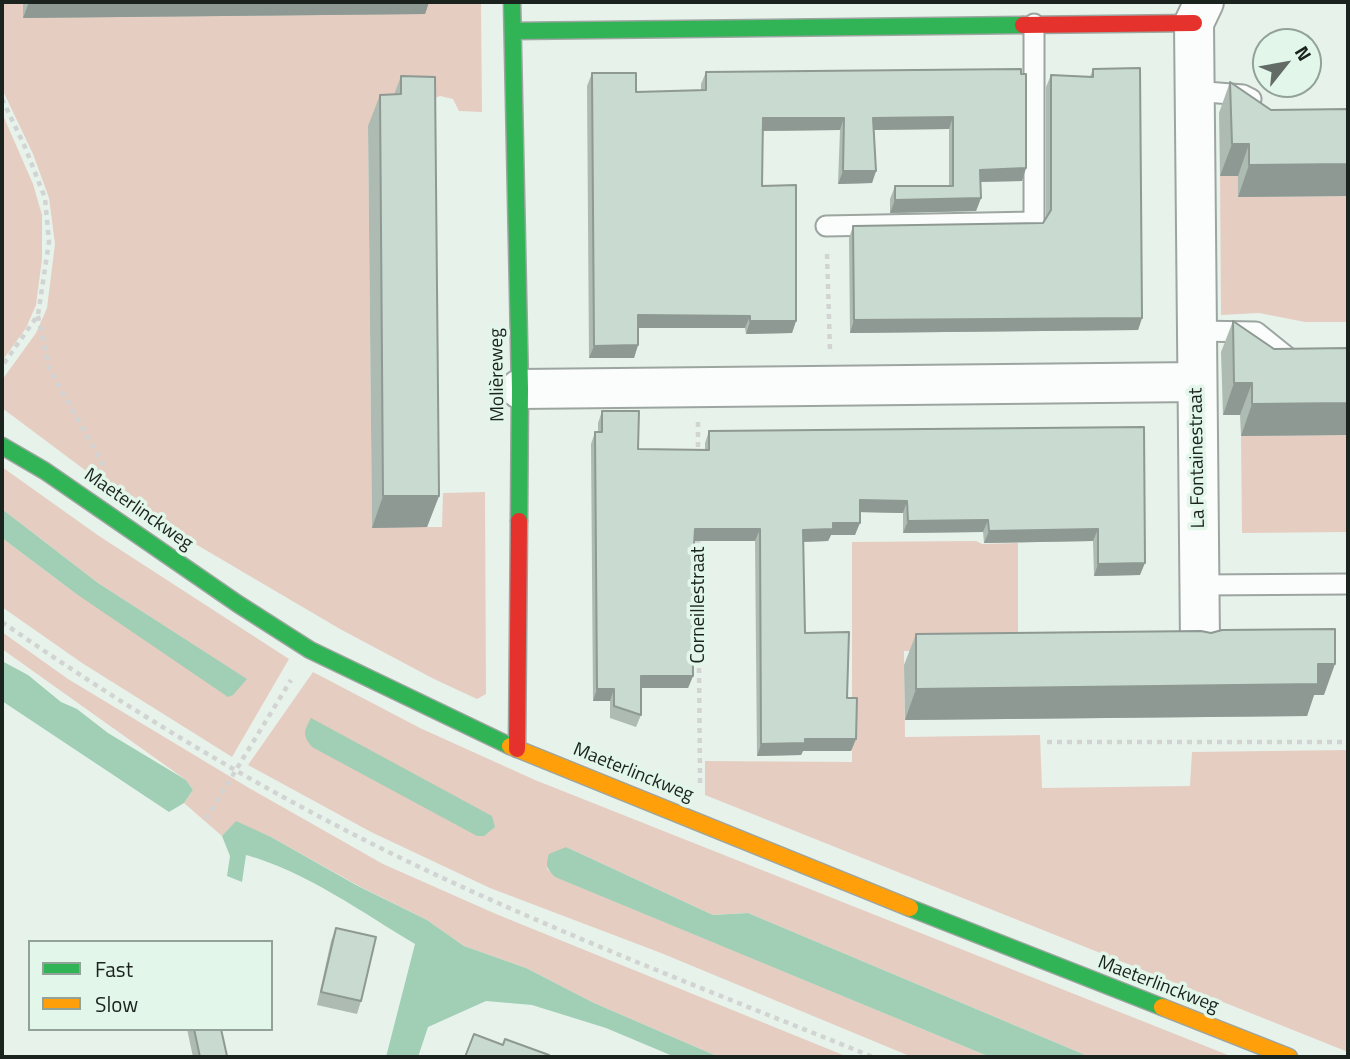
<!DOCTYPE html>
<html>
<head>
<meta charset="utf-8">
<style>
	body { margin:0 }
	#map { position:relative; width:1350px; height:1059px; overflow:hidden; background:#e7f2eb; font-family:"Titillium Web",sans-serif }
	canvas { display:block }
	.frame { position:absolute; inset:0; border:4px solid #1b231e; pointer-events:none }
	.legend { position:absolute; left:28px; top:940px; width:245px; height:91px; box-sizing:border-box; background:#e2f6ea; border:2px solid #92a298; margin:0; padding:9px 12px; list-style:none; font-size:21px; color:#1b231e }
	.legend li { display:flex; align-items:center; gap:14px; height:35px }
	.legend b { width:35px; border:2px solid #92a298 }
	.north { position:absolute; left:1252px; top:28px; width:70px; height:70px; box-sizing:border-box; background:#e2f6ea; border:2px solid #92a298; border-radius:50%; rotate:59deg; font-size:19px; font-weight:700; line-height:28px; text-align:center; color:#1b231e }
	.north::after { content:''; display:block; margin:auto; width:24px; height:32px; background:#626b66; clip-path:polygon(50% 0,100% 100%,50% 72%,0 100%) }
</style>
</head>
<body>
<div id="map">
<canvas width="1350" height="1059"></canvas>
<div class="frame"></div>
<ul class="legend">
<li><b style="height:9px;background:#30b455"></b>Fast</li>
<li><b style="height:9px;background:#ff9f0a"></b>Slow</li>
</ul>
<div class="north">N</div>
</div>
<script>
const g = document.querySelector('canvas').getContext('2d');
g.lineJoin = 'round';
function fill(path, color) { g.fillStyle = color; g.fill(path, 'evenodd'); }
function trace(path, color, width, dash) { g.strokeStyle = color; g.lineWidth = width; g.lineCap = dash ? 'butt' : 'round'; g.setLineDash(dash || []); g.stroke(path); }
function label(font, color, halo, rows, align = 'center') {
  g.font = font + ' "Titillium Web",sans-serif'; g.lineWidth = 7; g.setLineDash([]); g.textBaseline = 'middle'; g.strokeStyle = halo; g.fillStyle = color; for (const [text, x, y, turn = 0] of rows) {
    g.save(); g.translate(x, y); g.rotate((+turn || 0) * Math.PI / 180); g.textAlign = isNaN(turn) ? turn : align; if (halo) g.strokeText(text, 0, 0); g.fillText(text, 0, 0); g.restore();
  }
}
fill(new Path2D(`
	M2,2H481L482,112L459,111L453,99L440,96L368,127L372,527H442L443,493L485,492L486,694L477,699L434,679L340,629L141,512L2,408V380L36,333L47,308L55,244L49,198L33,154L2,89Z
	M2,113L33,184L42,215V259L36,305L26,328L2,361Z
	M1220,176H1238V197L1348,196V322H1305L1259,313L1221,315Z
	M1348,435V532L1242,533L1241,436Z
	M2,467L99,536L289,659L232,757L82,663L2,607V538L75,593L246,679L98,583L2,509Z
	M976,541L982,544L1018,543V650L904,651L905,737L1040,735L1042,788L1190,786L1192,752L1348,750V1052L705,795V761L852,762V542Z
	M2,632L68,679L249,788L383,864L496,914L848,1057H719L594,1003L526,968L464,946L427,920L357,885L271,837L236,822L222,836L184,803L193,790L186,780L2,649Z
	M313,672L420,728L535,780L1233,1057H1090L748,913L713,915L566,847L547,869L556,877L990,1057H912L661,953L490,888L371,832L248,765Z`), '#e6cdc2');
fill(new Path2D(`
	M2,509L98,583L247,679L233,695L228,697L75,593L2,538Z
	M2,661L28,675L61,702L77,709L108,733L186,780L193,790L184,803L169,812L2,701Z
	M311,718L492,816L495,827L484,836H477L312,747C302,735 304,731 311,718Z
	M236,821L271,837L356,885L427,920L464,946L526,968L594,1003L719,1057H675L606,1028L532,1005L486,1001L428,1027L418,1057H386L415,944C363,913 305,871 246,855L242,882L227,876L230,856L222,836Z
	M566,847L713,915L748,913L1090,1057H990L555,877C547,869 545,866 549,854Z`), '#a0cfb5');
const lane = new Path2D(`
	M1194,91L1243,95L1251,99
	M826,226L1034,222V24
	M1197,331L1256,332L1297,365L1348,364
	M1199,585L1348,584`);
const street = new Path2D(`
	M520,389L1197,382
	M1200,643L1194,23L1204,2`);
const fast = new Path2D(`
	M512,2L520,389L519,521
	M513,31L1023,25
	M2,446L45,471L238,604L310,650L510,746
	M910,908L1162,1007`);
const slow = new Path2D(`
	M510,746L910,908
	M1162,1007L1289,1057`);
const jam = new Path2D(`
	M1023,25L1194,23
	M517,749L519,521`);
trace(lane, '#9da5a0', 23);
trace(street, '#9da5a0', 42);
trace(fast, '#9da5a0', 19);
trace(slow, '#9da5a0', 19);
trace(jam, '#9da5a0', 19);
trace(new Path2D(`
	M2,99L25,147L45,198L49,242L38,315L2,366
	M827,254L830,350
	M38,316L49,368L104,466
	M698,422V456
	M698,538L700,785
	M2,622C153,727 312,820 480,895C609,953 742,1004 873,1057
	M1047,742H1348
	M206,819L291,680`), '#d1d4d2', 4.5, [5, 5]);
trace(lane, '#fbfdfc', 19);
trace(street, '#fbfdfc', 38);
trace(fast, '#30b455', 16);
trace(slow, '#ff9f0a', 16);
trace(jam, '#e5322d', 16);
fill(new Path2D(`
	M23,2H429L425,14L23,18Z
	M1021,69L1026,168L1022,181L980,182L981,198L976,211L890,213V199L895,186H949V129L874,130L876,171L872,183L838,184L840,130L762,131V186L796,321L792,333L746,334L745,328H638V345L634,358H589L587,86L592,73L636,92L701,90V84L706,72Z
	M1093,69L1142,318L1138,330L850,333L849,238L853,226L1043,223L1046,218V87L1051,75L1090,77Z
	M401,76L439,496L427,527L372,528L368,126L380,95H394Z
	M1230,82L1271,110L1348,109V196L1238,197V176H1220L1219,113Z
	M1233,321L1274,349L1348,348V435L1241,436L1240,415H1223L1221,352Z
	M602,411L638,449L705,450V443L709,431L1144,427L1140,575L1094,576L1093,541L984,543L983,532L903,533V513L860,512L855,535H831L828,541L803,542L805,633L847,698L856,739L851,751H803L801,755L757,756L755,541H694L692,579L693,676L688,688H641V715L636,727L610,718V701H593L591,444L595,432H598V423Z
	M916,634L1324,695H1314L1307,716L905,720L904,665Z
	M336,928L361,1001L357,1014L317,1005L331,941Z
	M187,1029H221L227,1057H193Z`), '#adbbb3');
fill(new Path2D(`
	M29,2H429L425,14L23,18Z
	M953,117L949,129L869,130L873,118Z
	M763,118H844L840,130L758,131Z
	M1232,144H1249L1238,176H1220Z
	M1348,164V196L1238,197L1249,165Z
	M1026,168L1022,181L976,182L980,170Z
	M843,171H876L872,183L838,184Z
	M981,198L976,211L890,213L895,200Z
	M638,315L750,316L745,328H634Z
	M1142,318L1138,330L850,333L854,320Z
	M750,321H796L792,333L746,334Z
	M638,345L634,358H589L594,346Z
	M1234,383H1252L1240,415H1223Z
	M1348,403V435L1241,436L1252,404Z
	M383,496H439L427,527L372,528Z
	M860,500L907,501L903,513L856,512Z
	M988,520L983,532L903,533L908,521Z
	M833,523H860L855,535H831L828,541L799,542L803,530Z
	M695,529H760L755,541H691Z
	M1098,529L1093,541L984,543L989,531Z
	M1145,563L1140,575L1094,576L1098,564Z
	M1318,664H1335L1324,695H1314L1307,716L905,720L916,689Z
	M641,676H693L688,688H637Z
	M597,689H614L610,701H593Z
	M805,739H856L851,751H803L801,755L757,756L761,744Z`), '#8d9992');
const building = new Path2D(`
	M1140,68L1142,318L854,320L853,226L1043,223L1051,210V75L1093,77V69Z
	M1021,69V74H1026V168L980,170L981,198L895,200V186H953V117L873,118L876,171H843L844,118H763L762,186L796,185V321H750V316L638,315V345L594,346L592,73H636V92L706,90V72Z
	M401,76L435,77L439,496H383L380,95L401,94Z
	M1230,82L1271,110L1348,109V164L1249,165V144H1232Z
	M1233,321L1274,349L1348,348V403L1252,404V383H1234Z
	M602,411H639L638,449L709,450V431L1144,427L1145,563L1098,564V529L989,531L988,520L908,521L907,501L860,500V523H833V529L803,530L805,633L849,632L847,698H857L856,739H805V743L761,744L760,529H695L692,579L693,676H641V715L614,706V689H597L595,432H602Z
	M1335,629V664H1318V684L916,689V634L1201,631L1211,633L1222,630Z
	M336,928L376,937L361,1001L321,992Z
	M194,1029H221L227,1056L221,1057H200Z
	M474,1034L503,1045L505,1039L549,1055L548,1057H465Z`);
fill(building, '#c9dad0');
trace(building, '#8d9992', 2);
label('19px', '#1b231e', '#e2f6ea', [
	["Molièreweg",498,375,-91],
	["La Fontainestraat",1198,458,-91],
	["Maeterlinckweg",138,510,35],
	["Corneillestraat",699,605,-90],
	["Maeterlinckweg",633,773,22],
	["Maeterlinckweg",1158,985,21]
]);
</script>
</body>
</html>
